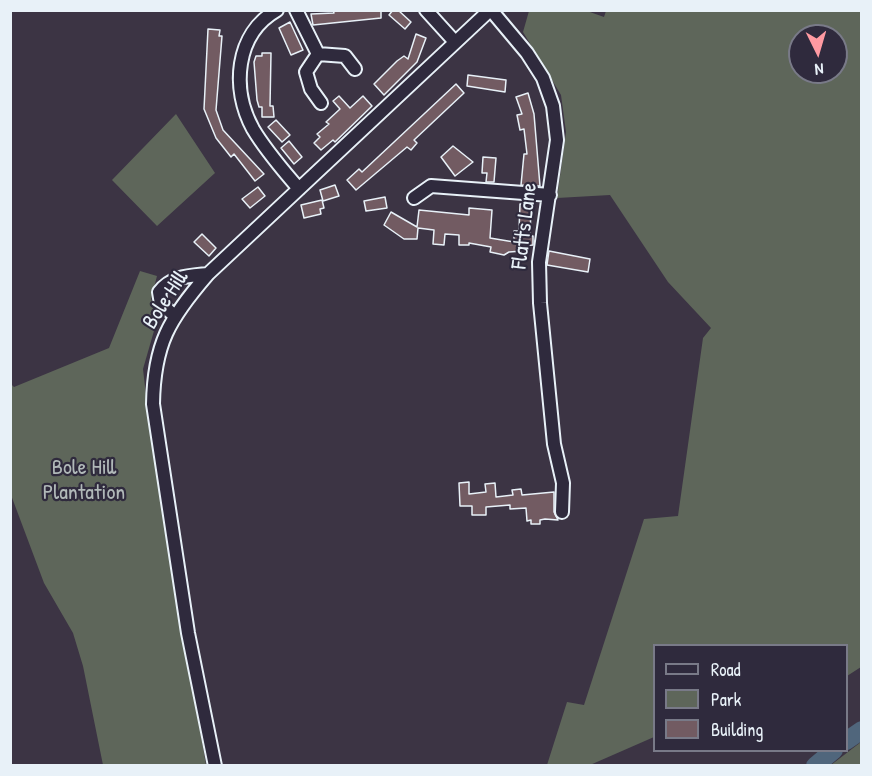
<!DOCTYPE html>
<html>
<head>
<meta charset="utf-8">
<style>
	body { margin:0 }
	#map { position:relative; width:872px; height:776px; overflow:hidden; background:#3c3444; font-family:"Patrick Hand",sans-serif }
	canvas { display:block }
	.frame { position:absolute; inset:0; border:12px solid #e8f1f8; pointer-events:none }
	.legend { position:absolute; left:653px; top:644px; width:195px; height:108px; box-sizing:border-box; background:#2f2a3d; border:2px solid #797a88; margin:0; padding:8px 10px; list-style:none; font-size:18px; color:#e8f1f8 }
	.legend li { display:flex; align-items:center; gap:12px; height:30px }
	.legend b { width:30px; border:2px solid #797a88 }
	.north { position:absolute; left:788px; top:24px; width:60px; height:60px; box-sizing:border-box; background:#2f2a3d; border:2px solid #797a88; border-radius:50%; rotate:175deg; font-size:16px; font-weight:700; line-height:24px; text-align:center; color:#e8f1f8 }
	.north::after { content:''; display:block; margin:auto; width:21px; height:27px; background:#ff9aa2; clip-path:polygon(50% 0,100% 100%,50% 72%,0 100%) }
</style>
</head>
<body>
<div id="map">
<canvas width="872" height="776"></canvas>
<div class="frame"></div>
<ul class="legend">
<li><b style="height:8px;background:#2f2a3d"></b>Road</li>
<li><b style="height:16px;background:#5e665a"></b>Park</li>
<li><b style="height:16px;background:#725b62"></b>Building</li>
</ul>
<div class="north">N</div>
</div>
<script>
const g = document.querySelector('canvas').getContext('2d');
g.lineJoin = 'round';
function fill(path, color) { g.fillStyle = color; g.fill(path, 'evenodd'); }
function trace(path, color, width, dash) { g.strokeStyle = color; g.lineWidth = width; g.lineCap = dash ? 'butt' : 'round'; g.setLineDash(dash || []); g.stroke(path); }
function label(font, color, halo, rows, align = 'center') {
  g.font = font + ' "Patrick Hand",sans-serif'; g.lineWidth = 4.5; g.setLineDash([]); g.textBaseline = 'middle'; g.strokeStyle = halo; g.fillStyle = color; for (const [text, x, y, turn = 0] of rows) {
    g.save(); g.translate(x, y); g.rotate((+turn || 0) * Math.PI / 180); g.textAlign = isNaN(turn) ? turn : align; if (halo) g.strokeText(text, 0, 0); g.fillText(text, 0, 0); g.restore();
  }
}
fill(new Path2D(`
	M606,11H861V667L847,676L846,646H654V737L590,765H547L567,702L584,705L644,519L678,516L703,338L711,328L668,282L610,195L557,198L566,132L561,95L523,32L529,11H587L604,17ZM800,36H836V72H800Z
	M176,114L215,173L157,226L112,180Z
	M140,271L157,276L151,299L158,317L143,369L150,431L206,765H103L83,666L73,633L44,583L11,495V384L14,387L109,348Z
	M861,742V765H831Z`), '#5e665a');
trace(new Path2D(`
	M846,741L862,730
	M815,766L834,750`), '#50667c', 18);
const building = new Path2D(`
	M333,10H381V18L313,25L311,14L334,13Z
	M393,10H398L411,22L405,29L389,15Z
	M290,22L303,50L291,55L279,28Z
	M208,29L220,30L219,36H222L216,110L223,130L264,174L255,181L234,154L231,157L216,138L204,109Z
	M416,34L426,38L417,62L384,95L374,84L397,61L404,56L408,59Z
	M262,53H271L270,106H273L274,117H262V107H259L257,100L254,62L256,56H262Z
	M468,75L506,80L505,92L467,86Z
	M456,84L464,93L414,140L417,143L411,150L407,147L356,190L347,180L359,169L362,172Z
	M528,93L534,114L540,186L521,185L524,154H527L524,129L520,130L517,115L522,114L516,97Z
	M339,96L350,108L363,96L372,106L335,142L333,140L321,150L314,143L320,137L317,134L329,124L326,122L340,109L333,101Z
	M276,120L290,135L282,142L268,127Z
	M289,141L302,157L294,164L281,148Z
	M453,146L473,162L455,176L441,157Z
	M483,157L496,158L494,182H486L487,173H482Z
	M335,185L339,196L323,201L320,190Z
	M258,187L265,196L250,208L242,199Z
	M385,197L387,208L366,211L364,201Z
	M322,200L324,208L320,209L321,214L304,218L301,205Z
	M520,204H528L527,208H531L530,236H533V245L521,246L522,251L509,252L504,255L490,252L491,247L469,243V245H459V235L445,234L444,245L433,244L434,230L418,228L417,239H404L384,225L391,212L417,227L419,210L469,215V208L492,210L490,238L514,242V231H519Z
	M202,234L216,248L209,256L194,242Z
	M549,251L590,259L588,272L547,265Z
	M469,482V494L486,492L485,484L495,483L496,497L513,495L512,490L521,489L522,495L554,492V512L558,520L545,519L540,520V524H531V520L527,521L526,508L510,509V505L486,507V515H472V506H460L459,483Z`);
fill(building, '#725b62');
trace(building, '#e8f1f8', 1.5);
const minor = new Path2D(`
	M277,10C235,34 231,89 253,129C266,151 283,170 299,189
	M296,10L318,54L306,72L311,89L321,103
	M426,10L455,42
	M491,10L527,53L543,78L553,106L557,140L539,262L540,303L554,444L563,483L562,512
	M318,54L345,56L355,69
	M414,198L431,186L550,195
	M175,316L161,304L159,292C171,276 189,276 208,274
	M215,766L188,633L153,404C154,344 169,319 208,274L490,10`);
trace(minor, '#e8f1f8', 16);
trace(minor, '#2f2a3d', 12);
label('22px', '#e8f1f8', '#2f2a3d', [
	["Flatts Lane",525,226,-83],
	["Bole Hill",166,300,-57]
]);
label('22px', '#b1b9b9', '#2f2a3d', [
	["Bole Hill",84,468],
	["Plantation",84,493]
]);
</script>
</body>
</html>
